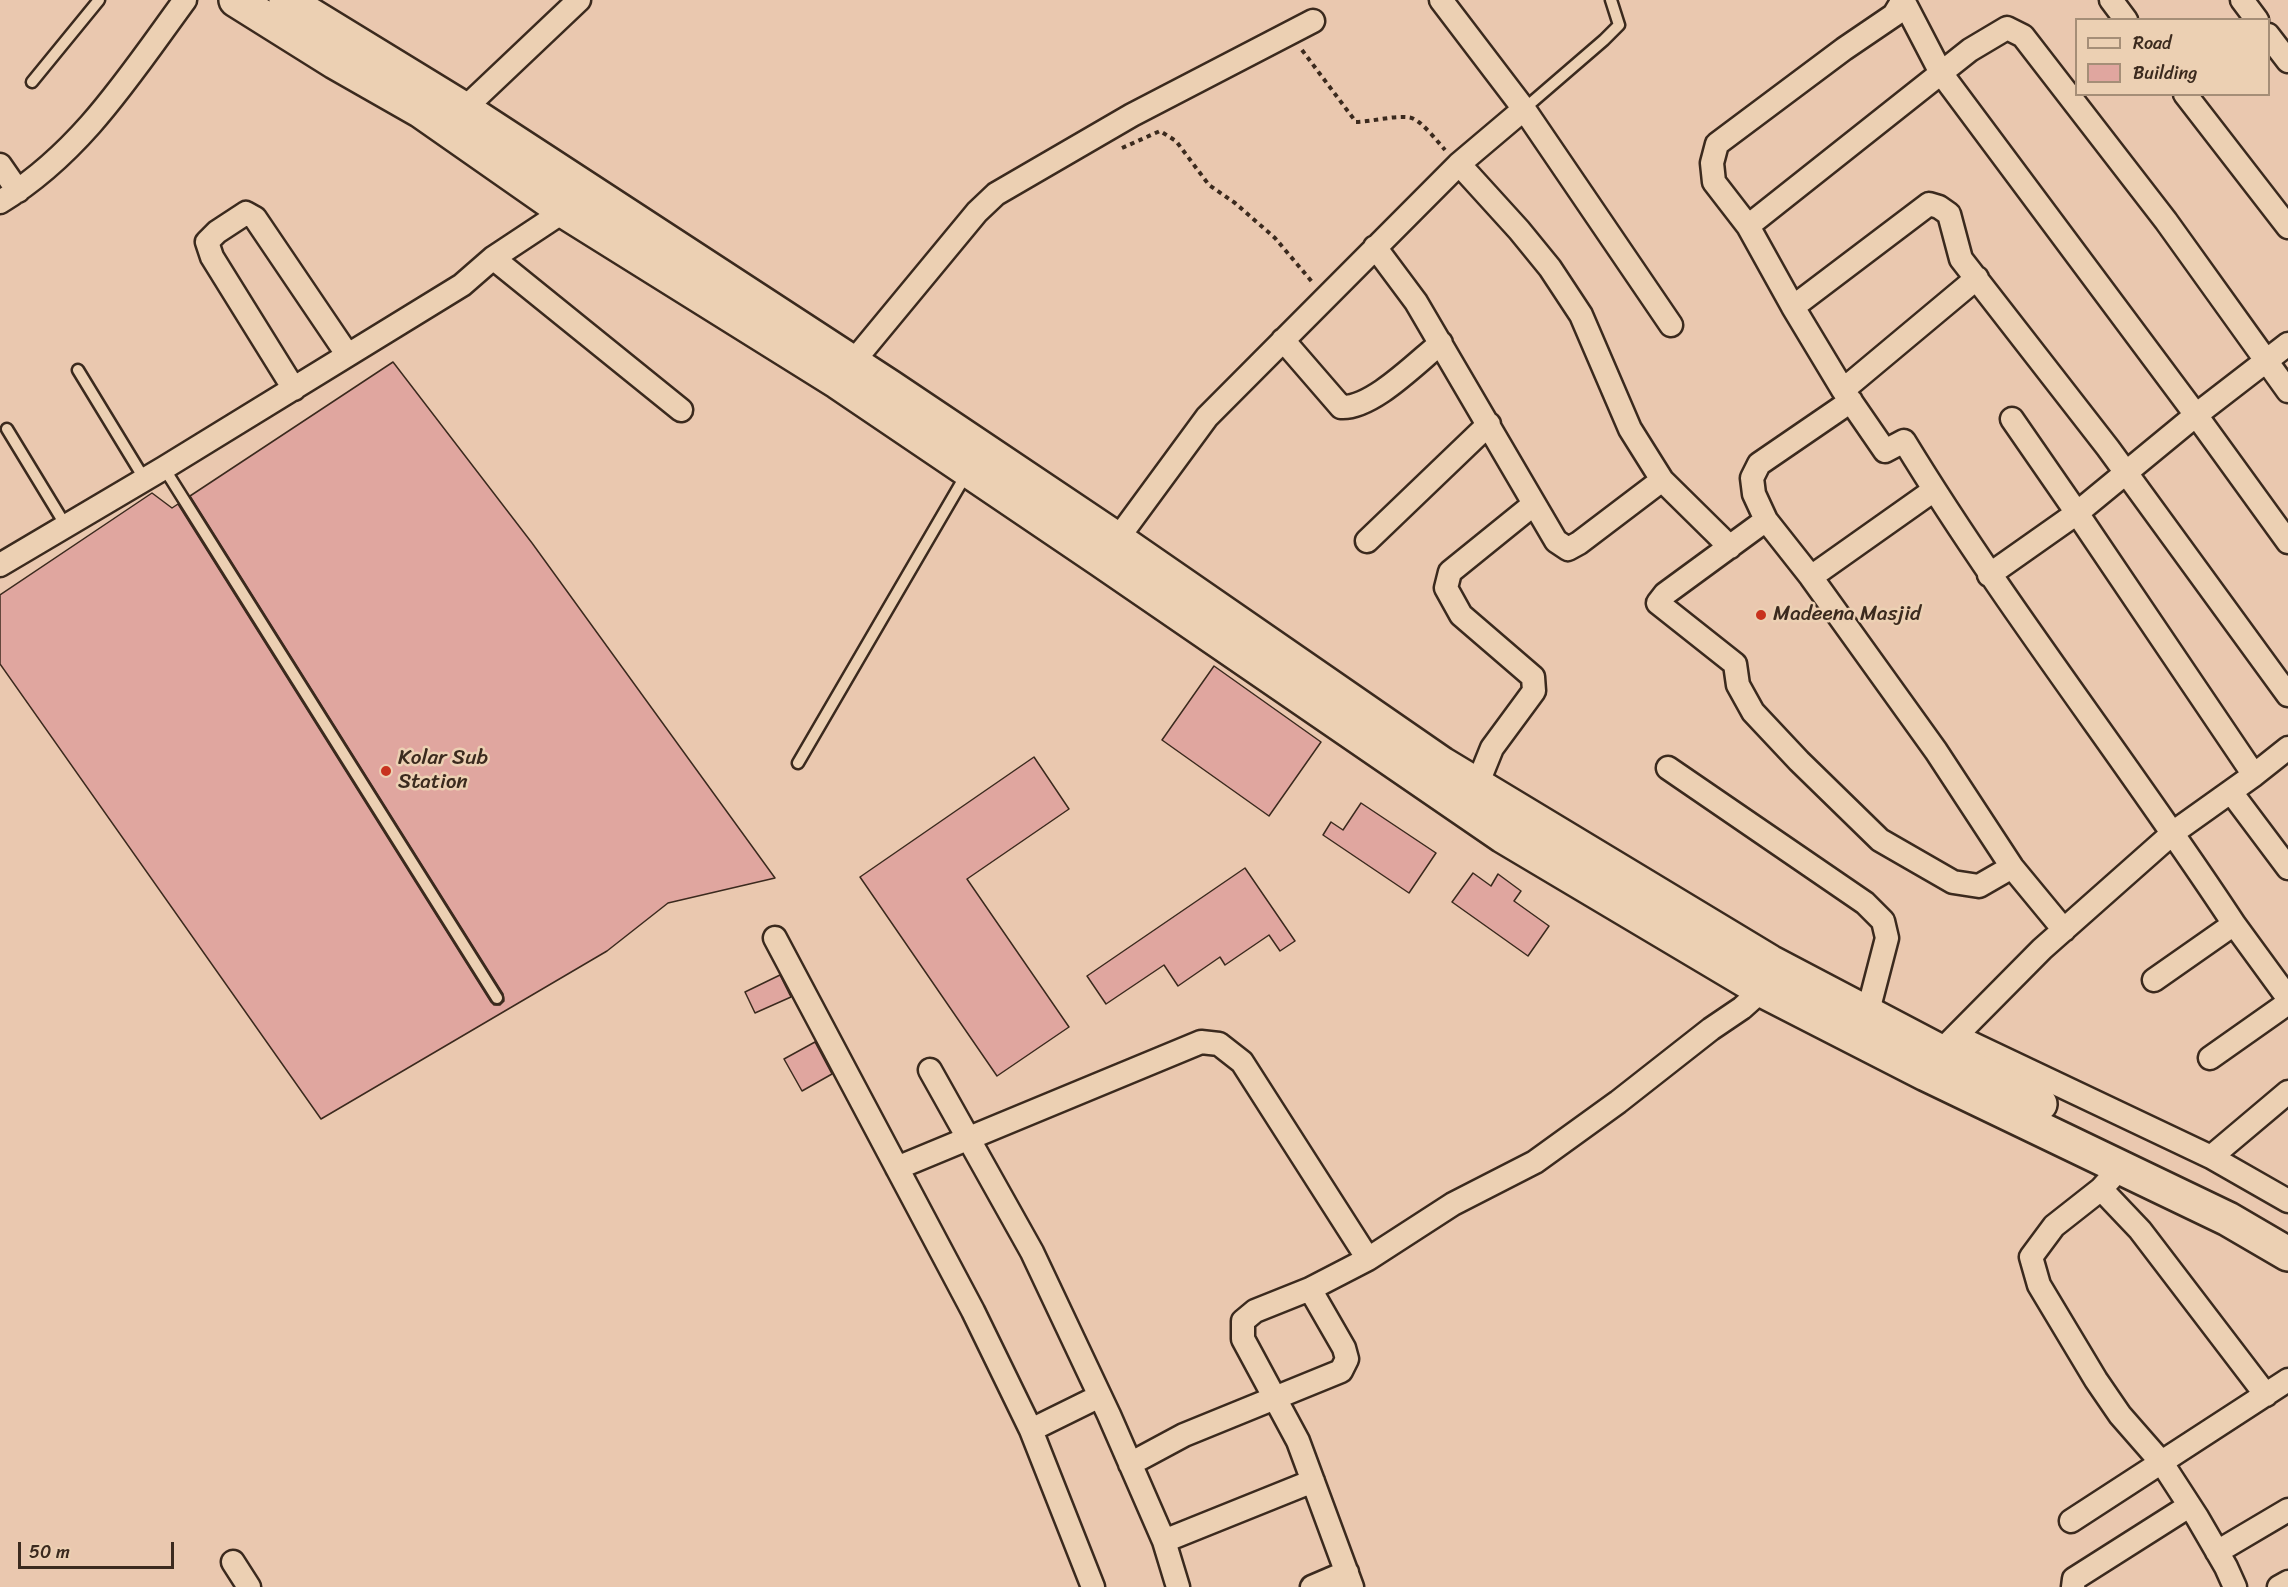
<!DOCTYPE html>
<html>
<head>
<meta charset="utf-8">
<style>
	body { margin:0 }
	#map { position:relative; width:2288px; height:1587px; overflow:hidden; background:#eac8af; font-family:Sriracha,sans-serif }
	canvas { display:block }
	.legend { position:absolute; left:2075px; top:18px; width:195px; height:78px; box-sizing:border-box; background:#ecd0b3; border:2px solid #a58e77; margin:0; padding:8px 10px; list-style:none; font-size:18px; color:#3b2a1e }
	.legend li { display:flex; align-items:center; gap:12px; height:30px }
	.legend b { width:30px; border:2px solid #a58e77 }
	.scale { position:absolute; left:18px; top:1542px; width:156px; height:27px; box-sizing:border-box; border:3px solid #3b2a1e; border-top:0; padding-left:8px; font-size:18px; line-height:21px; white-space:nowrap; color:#3b2a1e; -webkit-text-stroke:4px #ecd0b3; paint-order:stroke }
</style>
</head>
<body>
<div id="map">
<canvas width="2288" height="1587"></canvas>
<ul class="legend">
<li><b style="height:8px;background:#ecd0b3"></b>Road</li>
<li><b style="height:16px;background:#e0a69f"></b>Building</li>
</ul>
<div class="scale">50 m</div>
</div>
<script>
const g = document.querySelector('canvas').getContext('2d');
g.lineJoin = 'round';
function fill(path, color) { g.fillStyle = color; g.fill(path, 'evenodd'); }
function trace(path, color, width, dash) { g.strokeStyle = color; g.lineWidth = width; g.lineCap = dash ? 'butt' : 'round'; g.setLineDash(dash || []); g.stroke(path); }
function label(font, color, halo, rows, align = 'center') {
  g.font = font + ' Sriracha,sans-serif'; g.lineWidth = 5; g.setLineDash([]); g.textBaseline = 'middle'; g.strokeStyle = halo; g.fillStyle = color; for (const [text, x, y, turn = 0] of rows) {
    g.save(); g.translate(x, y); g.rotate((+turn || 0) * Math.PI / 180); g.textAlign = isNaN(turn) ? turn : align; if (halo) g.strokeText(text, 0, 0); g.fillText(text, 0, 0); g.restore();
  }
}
const building = new Path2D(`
	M393,362L532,543L775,878L668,903L607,951L321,1119L0,664V595L152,493L172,508L178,504L491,1002L494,1005H500L504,1001L503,994L190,496Z
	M1214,666L1321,742L1269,816L1162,740Z
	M1034,757L1069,809L967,879L1069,1027L997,1076L860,877Z
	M1361,803L1436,853L1409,893L1323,835L1331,822L1343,830Z
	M1245,868L1295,941L1280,951L1269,935L1225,965L1220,957L1178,986L1164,965L1106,1004L1087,976Z
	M1473,873L1491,886L1498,874L1521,891L1514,901L1549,926L1528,956L1452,902Z
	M780,975L791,997L755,1013L745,992Z
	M815,1042L832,1074L802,1091L784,1059Z`);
fill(building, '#e0a69f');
trace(building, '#3b2a1e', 1.5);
const lane = new Path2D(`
	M32,82L99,0
	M1524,109L1604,40L1619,25L1611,0
	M78,370L145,480
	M7,429L66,526
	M164,468L497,998
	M798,763L967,473`);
const street = new Path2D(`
	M1903,0L1894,15L1844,49L1717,144L1712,163L1714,182L1748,226L1793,307L1843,390L1885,451L1904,441C2006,608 2127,761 2234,924L2154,980
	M1903,0L1941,73L2196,415L2288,542
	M2111,0L2126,20
	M2242,0L2257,20
	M2268,35L2288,61
	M2185,94L2288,227
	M464,109L579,0
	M1524,109L1671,325
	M1459,164L1519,230L1550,268L1581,315L1630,429L1662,480L1730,547
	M0,165L18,191
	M0,202C81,153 130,75 185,0
	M1748,226L1970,50L2007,28L2023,36L2166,221L2288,391
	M1375,247L1416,302L1556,541L1568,549L1579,543L1662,480
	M493,258L681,410
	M1793,307L1929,204L1939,207L1949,214L1961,259L2108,448L2288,695
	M1283,340L1341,407C1372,409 1417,362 1441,343
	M843,374L977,212L996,194L1132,115L1313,21
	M294,389L212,257L207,242L217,232L246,213L255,218L347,354
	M1843,390L1977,278
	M1851,401L1759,464L1752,478L1754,494L1766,520L1811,577L1936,751L2012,867L2064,930
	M2012,419L2077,513L2254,775
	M1766,520L1665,594L1658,603L1735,664L1738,685L1753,712L1799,761L1880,840L1953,882L1979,886L2012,867
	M1367,541L1489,424
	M1110,549L1207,417L1459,164L1524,109L1441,0
	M0,565L164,468L462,285L493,258L564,211L572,203
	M1989,575L2077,513L2196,415L2288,344
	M1811,577L1934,490
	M1668,768L1865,903L1883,921L1887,938L1867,1015
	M1477,785L1492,748L1534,691L1533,677L1461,615L1446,588L1450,572L1534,504
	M2231,792L2288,868
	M2234,924L2288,998
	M775,938L973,1311L1031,1430L1093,1587
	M1956,1036L2211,1157L2288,1201
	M2210,1058L2288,1003
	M1933,1062L1939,1053L2042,949L2174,832L2254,775L2288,748
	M930,1070L1032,1252L1109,1415L1164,1541L1178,1587
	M2211,1157L2288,1092
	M2121,1167L2101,1189L2054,1226L2031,1257L2039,1285L2096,1380L2120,1415L2162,1463L2197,1517L2226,1567L2235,1587
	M897,1168L1201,1042L1219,1044L1242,1062L1368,1259
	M2101,1189L2140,1230L2266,1395
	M1031,1430L1100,1396
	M1130,1464L1184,1435L1341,1371L1347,1359L1344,1348L1310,1289
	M2071,1521L2288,1380
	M1164,1541L1313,1481
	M2217,1552L2288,1510
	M233,1562L249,1587
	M1312,1587L1347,1572
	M1352,1587L1298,1441L1243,1339V1321L1255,1311L1310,1289L1368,1259L1453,1204L1535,1162L1618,1102L1711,1029L1742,1008L1762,990
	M2073,1587L2074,1579L2189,1506
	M2279,1587L2288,1582`);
const primary = new Path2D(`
	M236,0L335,62L421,111L564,211L838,382L1101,560L1503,836L1762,990L1926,1074L2228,1219L2288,1254
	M286,0L464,109L890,387L1118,540L1442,764L1770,962L2040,1104`);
trace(lane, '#3b2a1e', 15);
trace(street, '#3b2a1e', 27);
trace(primary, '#3b2a1e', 38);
trace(new Path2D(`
	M1302,50L1356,122C1371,122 1403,113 1414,119C1423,123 1438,142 1445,150
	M1122,148L1160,131L1176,141L1209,185L1235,203L1275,238L1313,283`), '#3b2a1e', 4, [4.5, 4.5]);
trace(lane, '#ecd0b3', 10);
trace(street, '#ecd0b3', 22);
trace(primary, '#ecd0b3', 33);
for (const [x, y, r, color] of [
	[1761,615,6,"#c8321e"],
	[386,771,6,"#c8321e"]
]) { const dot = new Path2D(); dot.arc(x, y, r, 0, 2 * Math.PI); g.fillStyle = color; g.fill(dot); trace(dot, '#ecd0b3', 2); }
label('21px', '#3b2a1e', '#ecd0b3', [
	["Madeena Masjid",1773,615],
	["Kolar Sub",398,759],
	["Station",398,783]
], 'left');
</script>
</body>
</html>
